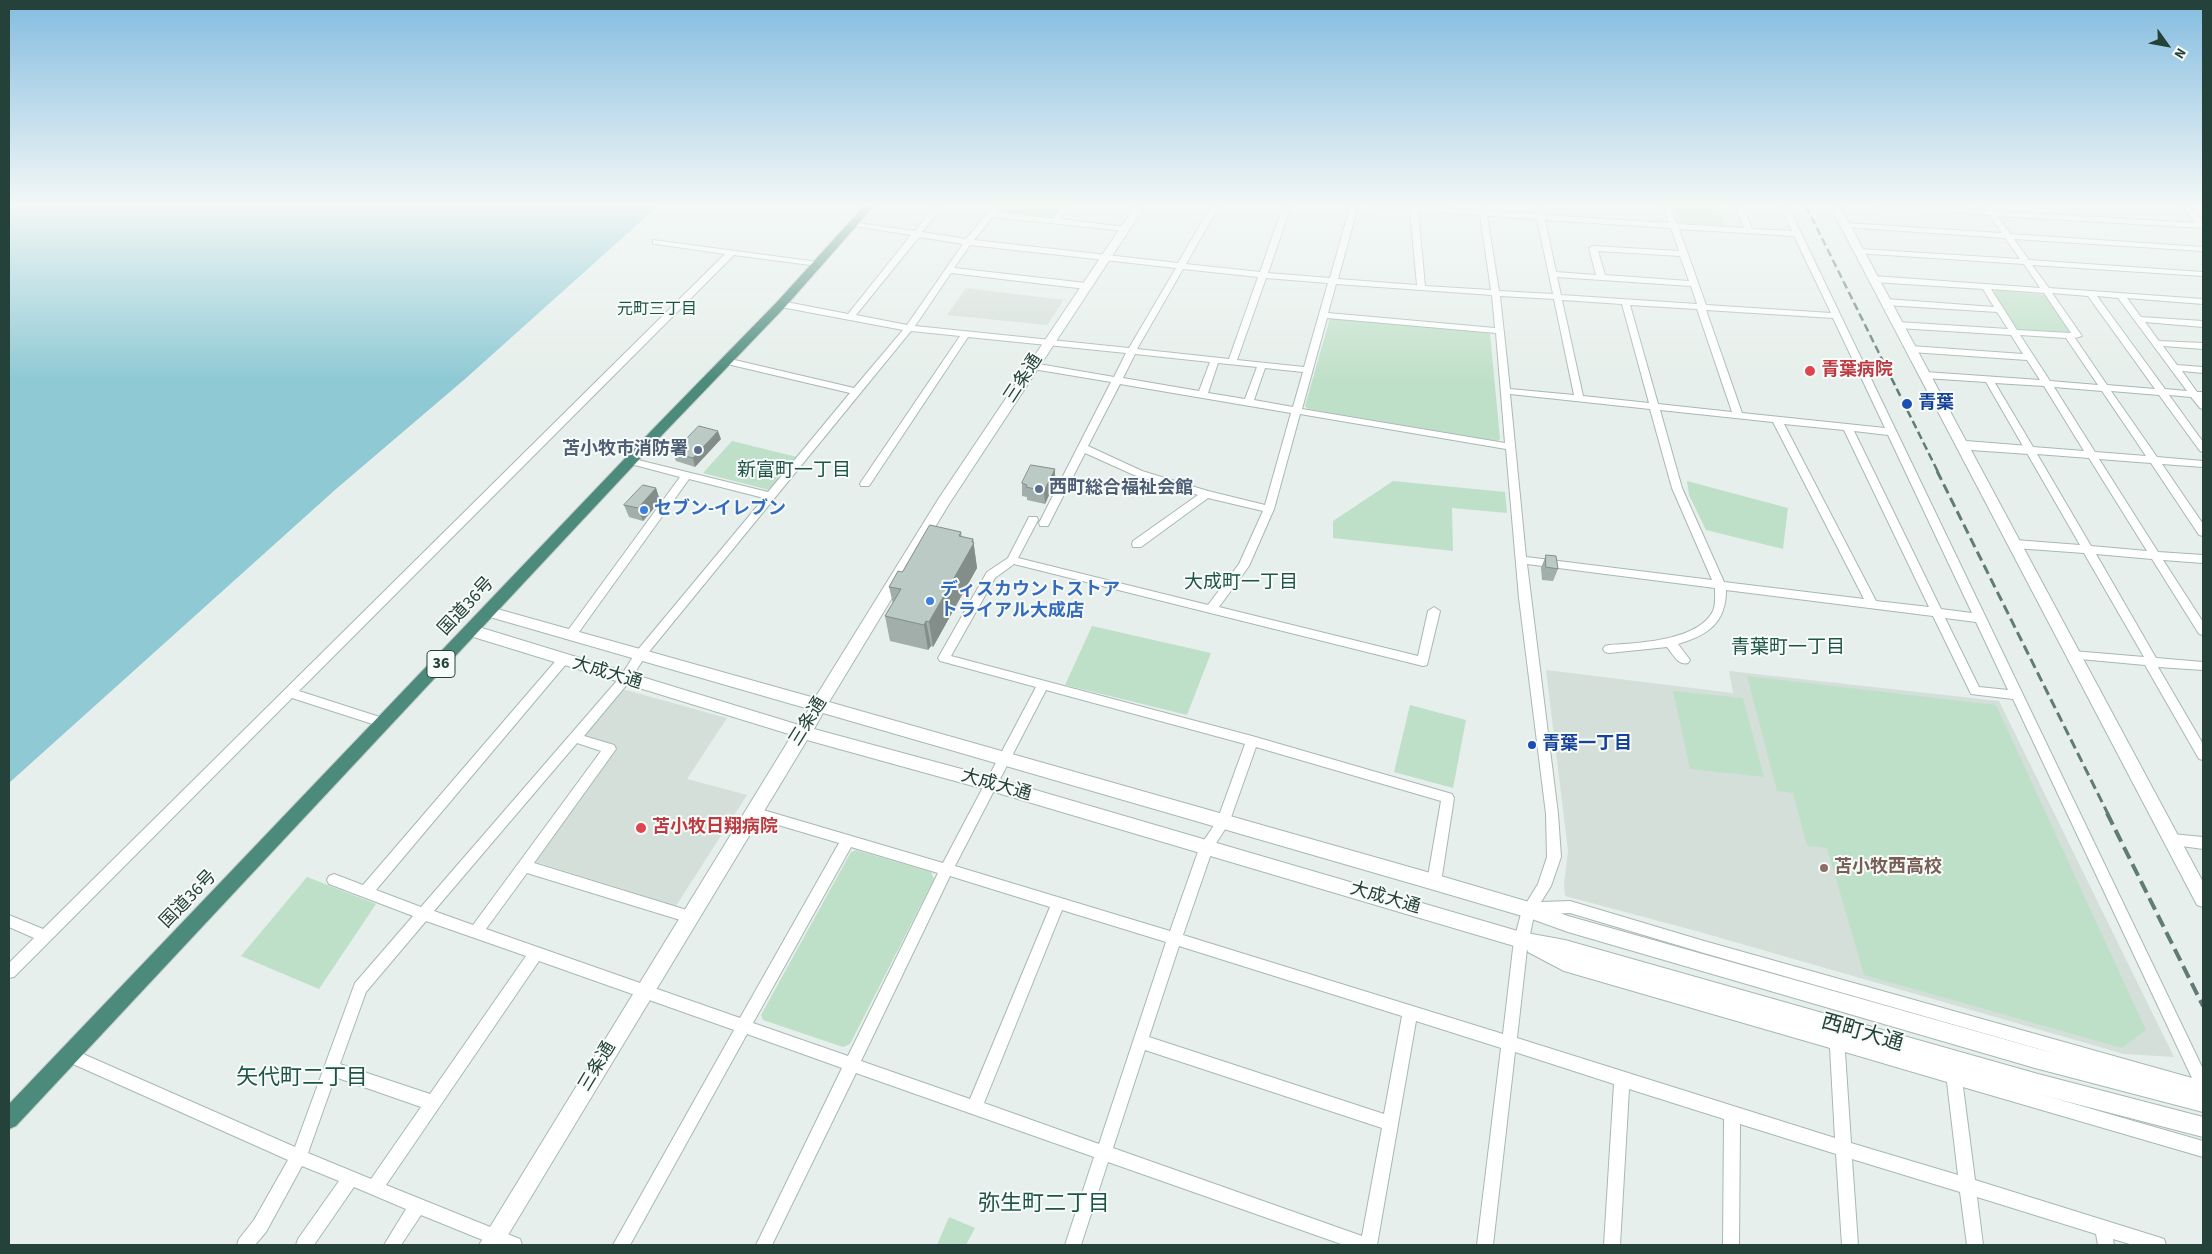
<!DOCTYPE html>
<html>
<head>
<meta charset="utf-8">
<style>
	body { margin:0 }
	#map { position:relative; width:2212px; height:1254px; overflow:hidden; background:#e6efeb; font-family:"Source Sans 3",sans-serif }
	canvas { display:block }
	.frame { position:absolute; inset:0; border:10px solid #24423a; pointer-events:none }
	.north { position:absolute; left:2142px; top:20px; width:50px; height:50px; -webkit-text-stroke:4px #f7fbf9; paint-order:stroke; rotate:122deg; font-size:14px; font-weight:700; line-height:20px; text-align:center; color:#24423a }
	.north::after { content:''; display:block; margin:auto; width:18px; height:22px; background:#24423a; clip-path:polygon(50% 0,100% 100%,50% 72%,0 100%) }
</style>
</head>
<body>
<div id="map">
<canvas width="2212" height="1254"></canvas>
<div class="frame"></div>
<div class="north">N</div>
</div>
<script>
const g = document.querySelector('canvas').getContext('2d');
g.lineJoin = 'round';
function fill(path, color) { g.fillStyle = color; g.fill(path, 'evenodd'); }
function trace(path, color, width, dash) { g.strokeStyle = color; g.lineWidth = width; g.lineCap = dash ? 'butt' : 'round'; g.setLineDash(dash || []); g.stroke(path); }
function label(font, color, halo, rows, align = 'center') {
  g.font = font + ' "Source Sans 3","Noto Sans JP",sans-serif'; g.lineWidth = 4; g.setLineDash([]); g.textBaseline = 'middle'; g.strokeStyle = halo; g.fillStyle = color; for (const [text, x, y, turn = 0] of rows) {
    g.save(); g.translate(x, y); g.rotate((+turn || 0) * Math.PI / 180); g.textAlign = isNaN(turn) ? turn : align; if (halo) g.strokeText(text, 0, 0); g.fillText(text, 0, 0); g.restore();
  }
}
fill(new Path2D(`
	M966,288L1064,300L1047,325L947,315Z
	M1546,670L1733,693L1729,671L1999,701L2174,1057L2124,1054L1700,932L1565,896L1564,884L1568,851Z
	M622,689L727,718L687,779L747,795L676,906L533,861L615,748L583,737Z`), '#d4dfda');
fill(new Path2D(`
	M1001,206H1062L1050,219L998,214L996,212Z
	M1675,206H1717L1725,226L1681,223Z
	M1996,290L2046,295L2072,333L2018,330L1993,293Z
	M1330,318L1490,333L1500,439L1497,441L1308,409L1305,406Z
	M732,441L797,457L769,490L703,473Z
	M1393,481L1505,492L1507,513L1452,508L1453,551L1333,538V521Z
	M1687,481L1788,508L1783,549L1706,530L1689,495Z
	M1092,626L1211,653L1187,715L1065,685Z
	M1747,676L1996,705L2146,1030L2122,1048L1864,975L1827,848L1807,846L1793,793L1777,791Z
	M1673,691L1743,698L1764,777L1690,769Z
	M1410,705L1466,720L1453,788L1394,772Z
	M856,850L931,872L934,879L850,1044L843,1047L763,1020L761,1015L851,852Z
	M307,877L376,904L319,989L241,956Z
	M949,1217L975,1228L966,1245H937Z`), '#bfe0c8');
fill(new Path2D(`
	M9,206H658L465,379L336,489L9,783Z`), '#8ec9d4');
const minor = new Path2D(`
	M935,206H943L922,232L966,239L993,206H1001L996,212L1053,219L1062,206H1070L1060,219L1125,227L1129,229L1125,231L993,217L974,240L1178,263L1211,206H1219L1186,264L1260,272L1283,206H1291L1268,273L1330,278L1350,206H1358L1338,279L1417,285L1410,211L1374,208L1370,206H1414L1479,211L1478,206H1486L1487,211L1536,214L1534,206H1542L1544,215L1669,223L1663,206H1671L1677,224L1744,228L1735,206H1743L1752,229L1792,231L1780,206H1788L2203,1069V1096L1704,953L1570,913L1534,915L1528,944L1533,941L1567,958L2203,1141V1157L1963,1087L1975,1180L2158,1237L2164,1239L2166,1245H2133L2113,1239L2114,1245H2098L2096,1234L1977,1197L1983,1245H1967L1960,1192L1852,1159L1858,1245H1842L1836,1154L1740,1124L1739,1245H1723L1724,1119L1629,1089L1620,1245H1604L1614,1084L1515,1052L1493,1245H1477L1501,1048L1416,1021L1377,1245H1344L1108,1162L1081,1245H1065L1094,1157L856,1073L772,1245H756L842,1068L747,1034L630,1245H613L734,1030L539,961L386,1185L520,1239L522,1245H495L421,1215L401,1245H384L406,1209L354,1187L314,1245H296L298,1239L339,1181L302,1166L266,1232L255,1245H237L239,1239L254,1220L288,1160L64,1060L62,1055L64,1050L69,1048L74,1050L295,1147L355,983L413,916L329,884L327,880L329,876L334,874L363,885L559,657H567L569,660L567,663L376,890L421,907L621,676L636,652L764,498L689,479L574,639H566L564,636L566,633L680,477L627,463L625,461L627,459L630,458L768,492L850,393L723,363L721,361L726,358L854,388L903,330L781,307L777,304L781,301L848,314L911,235L854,226L850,224L851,222L915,231ZM1418,211L1480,215L1491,290L1425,286ZM1487,216L1537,219L1553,294L1499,291ZM1545,220L1671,228L1679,251L1593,246L1589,248L1596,275L1556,272ZM1679,229L1794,236L1831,313L1706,305ZM919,237L963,244L907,325L856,315ZM970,245L1176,268L1129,348L915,326L951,273L1086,289L1090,286L1086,283L954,268ZM1598,251L1680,256L1689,281L1605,275ZM1183,269L1258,277L1229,359L1137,349ZM1557,277L1691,286L1697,304L1561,295ZM1266,278L1328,283L1304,367L1237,360ZM1336,284L1492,295L1495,328L1328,313ZM1500,296L1554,299L1574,395L1510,389ZM1562,300L1622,304L1649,403L1583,396ZM1630,305L1697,309L1732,412L1658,404ZM1706,310L1833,318L1885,428L1742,413ZM1327,318L1496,333L1505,443L1302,409ZM911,331L960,336L861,482L860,484L861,486H869L968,337L1126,353L1114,377L1033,363L1028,366L1033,369L1111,382L1039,523L1040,526H1048L1085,453L1134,475L1198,495L1133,541L1132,544L1133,547H1141L1208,498L1263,511L1239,564L1208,605L1018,558L1038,520L1037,517H1029L1008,558L987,572L938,658L940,661L944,662L1036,687L943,863L753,807L748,808L747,812L748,816L839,843L740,1018L486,929L527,873L690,923L695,921L697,917L695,913L690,911L534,863L616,749L614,745L584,736L629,682L644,658ZM1135,354L1210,362L1199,391L1123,378ZM1218,363L1257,367L1245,399L1208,393ZM1265,368L1303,372L1293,407L1254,400ZM1120,384L1291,413L1265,505L1208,491L1142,471L1088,446ZM1510,394L1650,409L1672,488L1712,580L1526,557ZM1660,410L1773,422L1864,599L1724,582L1682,488ZM1300,414L1506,449L1519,598L1546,814L1547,857L1538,884L1522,910L1514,940L1503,1034L1183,935L1213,848L1229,823L1256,747L1441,801L1427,882L1429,886L1434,888L1439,886L1441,882L1454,798L1452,794L1252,736L951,656L995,578L1014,564L1423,666L1427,665L1440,611L1434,607L1428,611L1418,656L1219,607L1249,566L1274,509ZM1784,424L1844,430L1929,607L1876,601ZM1854,431L1888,435L1972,613L1941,609ZM1527,564L1715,588C1715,595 1716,605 1713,611C1698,641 1638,643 1609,645L1605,646L1603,649L1605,652L1609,653L1667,647C1673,654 1678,666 1688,663L1690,660L1678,644C1708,635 1726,623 1726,590L1933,616L1971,694L2013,699L2192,1078L1704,941L1570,901L1541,902L1551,886L1561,857L1558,814ZM1945,618L1976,622L2008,690L1979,687ZM1046,690L1245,744L1217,821L1200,846L1170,931L955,866ZM577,743L601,751L473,925L434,911ZM851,847L938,873L848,1056L753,1023ZM950,876L1050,907L970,1099L861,1061ZM1062,910L1166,942L1099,1144L984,1103ZM426,921L526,956L430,1094L340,1064L366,992ZM1179,946L1402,1016L1384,1114L1149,1037ZM1527,949L1528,952L1564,971L1830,1048L1835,1138L1517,1038ZM1145,1050L1382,1128L1362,1236L1113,1148ZM1845,1052L1947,1082L1958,1175L1851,1143ZM335,1077L421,1107L371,1179L308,1153Z
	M1879,206H1915L1986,210L1983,206H1991L1994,211L2196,223L2181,206H2189L2203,222V228L1998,216L2010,234L2203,247V251L2014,239L2029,260L2203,272V276L2032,265L2049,288L2203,299V304L2127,298L2141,317L2203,321V327L2145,322L2159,341L2203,343V349L2163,346L2177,365L2203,367V373L2182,371L2197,392H2203V398H2202L2203,409L2200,408L2191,397L2169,395L2203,442V452L2200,451L2159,395L2111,391L2157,457L2203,461V467L2162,464L2203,524V536L2199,535L2151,463L2099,459L2158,552L2203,555V563L2163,560L2203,622V635L2199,634L2152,559L2096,554L2156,658L2203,662V670L2158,667L2203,744V760L2199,759L2145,665L2069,658L2067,655L2069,652L2073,651L2144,657L2084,553L2015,548L2010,544L2015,540L2080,545L1986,382L1925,378L1920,375L1925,372L2040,380L2027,360L1911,352L1907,349L1911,346L2023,354L2011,335L1898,328L1894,325L1898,322L2008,329L1997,312L1886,305L1882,302L1886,299L1994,307L1983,289L1874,282L1870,279L1874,276L2040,288L2024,264L1856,253L1855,251L1859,249L2020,259L2005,238L1845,227L1841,225L1845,223L2002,233L1989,215L1883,208ZM1991,289L2044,293L2071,333L2017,330ZM2052,293L2088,296L2155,389L2107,385L2075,338L2082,336ZM2097,296L2118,298L2187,391L2165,389ZM2020,335L2066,338L2098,385L2050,381ZM1995,383L2044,386L2084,451L2033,447ZM2054,387L2102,391L2146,456L2095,452ZM2037,454L2089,458L2147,551L2091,546Z
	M653,240L818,262L822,264L818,266L734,255L299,691L389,720L391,723L389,726L385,728L292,698L14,977L9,978V963L34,938L9,927V915L43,929L725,254L656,244H653Z
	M2172,834L2203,837V849L2167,844L2165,840L2167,836Z`);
const tertiary = new Path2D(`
	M1135,206H1145L949,504L829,702L1434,874L1529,902L1568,916L2035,1048L2203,1092V1112L2035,1068L1568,932L1529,918L1434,890L823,713L814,729L991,777L1521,932L1565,940L2038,1074L2203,1117V1137L2038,1094L1565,958L1521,948L991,791L807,740L502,1245H479L792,735L467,635L464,631L467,627L472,625L799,725L809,709L490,617L485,616L483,612L485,608L490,607L815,698L939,498Z
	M1830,206H1840L1966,441L2029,446L2036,450L2029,454L1971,450L2203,882V907L2197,905Z`);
const trunk = new Path2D(`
	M864,206H874L785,307L663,434L16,1126L9,1129V1104L654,428L777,302Z`);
trace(minor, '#a8b8b2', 2);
trace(tertiary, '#a8b8b2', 2);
trace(trunk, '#c2cac8', 2);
fill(minor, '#fff');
fill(tertiary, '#fff');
fill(trunk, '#4c8a7c');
trace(new Path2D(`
	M1806,206L1938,472`), '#5f7d75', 2.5, [8, 4]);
trace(new Path2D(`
	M1937,471L2108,814`), '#5f7d75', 3, [10, 5]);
trace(new Path2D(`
	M2107,813L2203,1006`), '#5f7d75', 4, [13, 6]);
fill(new Path2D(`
	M721,439L695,467L676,461L673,453Z
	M1055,469V482L1045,504L1027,500V497L1022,496V483Z
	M656,488L660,501L643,521L629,517L624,505Z
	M961,532L962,537L973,539L977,568L933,647L931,646L928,650L890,641L885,616L893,604L889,587L902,572Z
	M1546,555L1558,569L1553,581L1542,580L1541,568Z`), '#a1aea9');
fill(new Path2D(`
	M718,431L721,439L695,467L693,458Z
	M1055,469V482L1045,504L1044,491Z
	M656,488L660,501L643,521L638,508Z
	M973,539L977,568L933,647L929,622Z
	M926,621L931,646L928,650L924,625Z`), '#838d89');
const building = new Path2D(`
	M699,426L718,431L693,458L673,453Z
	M1031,465L1055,469L1044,491L1026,487L1027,485L1022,483Z
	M643,485L656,488L638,508L624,505Z
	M930,525L961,532L959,536L973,539L972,542L974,543L929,622L926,621L924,625L885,616L901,589L889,587L898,571L902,572Z
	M1546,555L1556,556L1558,569L1546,567Z`);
fill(building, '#bbcac4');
trace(building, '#838d89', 1);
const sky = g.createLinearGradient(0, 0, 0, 381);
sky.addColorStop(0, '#84bce0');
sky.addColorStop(0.54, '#f4f8f6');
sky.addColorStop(1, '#f4f8f600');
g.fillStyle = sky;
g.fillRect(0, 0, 2212, 381);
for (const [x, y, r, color] of [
	[1810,371,6,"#e0444e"],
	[1907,404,6,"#1a4fb4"],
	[698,450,5,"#5c6f8a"],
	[1039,489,5,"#5c6f8a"],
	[644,510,5,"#3f7fe0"],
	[930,601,5,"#3f7fe0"],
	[1532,745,5,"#1a4fb4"],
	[641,828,6,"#e0444e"],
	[1824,868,5,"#8d6e63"]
]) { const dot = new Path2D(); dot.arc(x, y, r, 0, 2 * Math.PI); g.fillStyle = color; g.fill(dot); trace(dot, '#f7fbf9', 2); }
label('16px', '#1f5548', '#f7fbf9', [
	["元町三丁目",657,310]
]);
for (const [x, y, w] of [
	[441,664,28]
]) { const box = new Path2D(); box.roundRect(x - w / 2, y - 13.5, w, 27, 4); g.fillStyle = '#f7fbf9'; g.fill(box); trace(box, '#24423a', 1); }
label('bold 16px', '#24423a', null, [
	["36",441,664]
]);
label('bold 18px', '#be3a42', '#f7fbf9', [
	["青葉病院",1821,371],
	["苫小牧日翔病院",652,828]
], 'left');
label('18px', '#24423a', '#f7fbf9', [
	["三条通",1024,379,-57],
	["国道36号",467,607,-47],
	["大成大通",607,674,17],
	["三条通",809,722,-58],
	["大成大通",996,786,16],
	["大成大通",1385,899,16],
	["国道36号",189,900,-46],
	["三条通",598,1067,-59]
]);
label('bold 18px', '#164399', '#f7fbf9', [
	["青葉",1918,404],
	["青葉一丁目",1542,745]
], 'left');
label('bold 18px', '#4e5e75', '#f7fbf9', [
	["苫小牧市消防署",688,450],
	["西町総合福祉会館",1049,489,"left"]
], 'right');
label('bold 18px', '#366cbe', '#f7fbf9', [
	["セブン-イレブン",654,510],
	["ディスカウントストア",940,591],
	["トライアル大成店",940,612]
], 'left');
label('bold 18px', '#785e54', '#f7fbf9', [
	["苫小牧西高校",1834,868]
], 'left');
label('19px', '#1f5548', '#f7fbf9', [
	["新富町一丁目",794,472],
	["大成町一丁目",1241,584],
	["青葉町一丁目",1788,649]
]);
label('21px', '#24423a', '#f7fbf9', [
	["西町大通",1862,1034,16]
]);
label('22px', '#1f5548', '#f7fbf9', [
	["矢代町二丁目",302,1079],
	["弥生町二丁目",1044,1205]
]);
</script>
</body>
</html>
